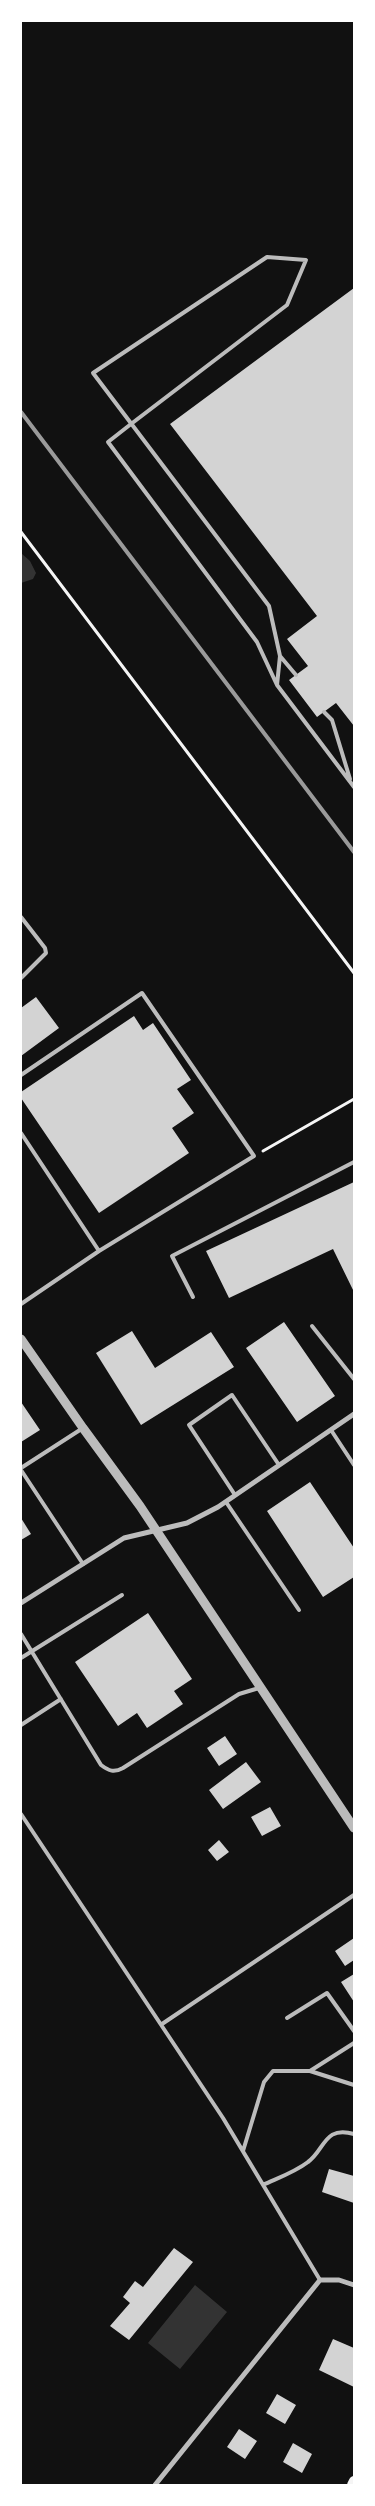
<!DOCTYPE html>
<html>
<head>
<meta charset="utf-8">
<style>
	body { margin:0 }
	#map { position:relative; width:375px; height:2506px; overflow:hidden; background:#111; font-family:Lato,sans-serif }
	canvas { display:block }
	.frame { position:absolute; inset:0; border:22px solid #fff; pointer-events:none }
</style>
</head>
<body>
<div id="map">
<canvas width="375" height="2506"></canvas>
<div class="frame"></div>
</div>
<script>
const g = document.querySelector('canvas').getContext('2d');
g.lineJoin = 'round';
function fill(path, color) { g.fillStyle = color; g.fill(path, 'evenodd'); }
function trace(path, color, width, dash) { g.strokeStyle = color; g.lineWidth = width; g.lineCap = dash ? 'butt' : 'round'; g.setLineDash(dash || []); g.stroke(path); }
fill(new Path2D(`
	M21,553L30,561L36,573L33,579L21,583Z
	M195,2285L227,2312L180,2369L148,2343Z`), '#333');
fill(new Path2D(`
	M354,288V726L336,703L317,717L289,680L308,666L287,639L317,616L170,424Z
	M36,997L59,1028L21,1056V1008Z
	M134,1016L143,1030L153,1023L191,1080L177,1089L194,1113L172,1128L189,1153L99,1213L21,1098V1092Z
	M354,1182V1292L333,1249L229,1298L206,1251Z
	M284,1322L335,1396L297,1422L246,1348Z
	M132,1331L155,1368L211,1332L234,1367L141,1425L96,1353Z
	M21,1402L40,1430L21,1442Z
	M310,1482L354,1548V1577L323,1597L267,1511Z
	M21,1518L31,1534L21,1540Z
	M148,1613L192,1679L174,1691L183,1704L147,1728L137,1713L118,1726L75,1662Z
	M225,1736L237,1754L219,1766L207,1748Z
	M246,1762L261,1782L223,1809L209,1790Z
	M270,1807L281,1826L262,1836L251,1817Z
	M219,1840L229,1852L217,1861L208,1850Z
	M354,1938V1960L345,1966L335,1951Z
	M354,1974V2002L341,1982Z
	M329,2169L354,2176V2203L322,2192Z
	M174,2248L193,2262L129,2340L110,2326L130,2303L123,2297L135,2281L143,2287Z
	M333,2339L354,2348V2387L319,2370Z
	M277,2394L296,2405L285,2424L266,2413Z
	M239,2429L257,2441L245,2459L227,2447Z
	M293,2443L312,2454L302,2473L283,2462Z`), '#d3d3d3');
trace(new Path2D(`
	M21,532L354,973
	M263,1151L354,1099`), '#f5f5f5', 3);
trace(new Path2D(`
	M280,656L296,675
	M277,685L257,642L108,442L131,424L287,305L306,260L267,257L93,373L269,606L280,656L277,685L354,787
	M324,712L332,720L350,779
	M21,917L45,948L46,953L21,978
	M21,1075L142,993L254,1156L99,1251L21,1304
	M21,1133L99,1251
	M193,1297L172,1256L354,1162
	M312,1326L354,1379
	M331,1430L354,1465
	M21,1468L83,1428
	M21,1470L83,1564
	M235,1495L189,1425L232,1395L279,1465
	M226,1502L299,1610
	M21,1634L101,1765C109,1771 114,1773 123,1768L239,1694L259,1688
	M21,1658L122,1595
	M21,1725L61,1699
	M21,1814L223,2118L320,2280
	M287,2018L327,1993L354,2031
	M162,2024L354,1895
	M310,2071L354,2043
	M243,2151L264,2082L273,2071H310L354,2085
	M263,2185C278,2178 295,2172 308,2162C325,2150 324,2125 354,2134`), '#bcbcbc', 4);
trace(new Path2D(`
	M21,1603L124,1538L187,1523L218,1507L354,1414
	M155,2485L320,2280H339L354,2285`), '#bcbcbc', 5);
trace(new Path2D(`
	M21,1339L83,1428L140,1506L354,1828`), '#bcbcbc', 9);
trace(new Path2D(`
	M352,2485L354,2481`), '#f5f5f5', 10);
trace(new Path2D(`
	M21,412L354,852`), '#9a9a9a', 4);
</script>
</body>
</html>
